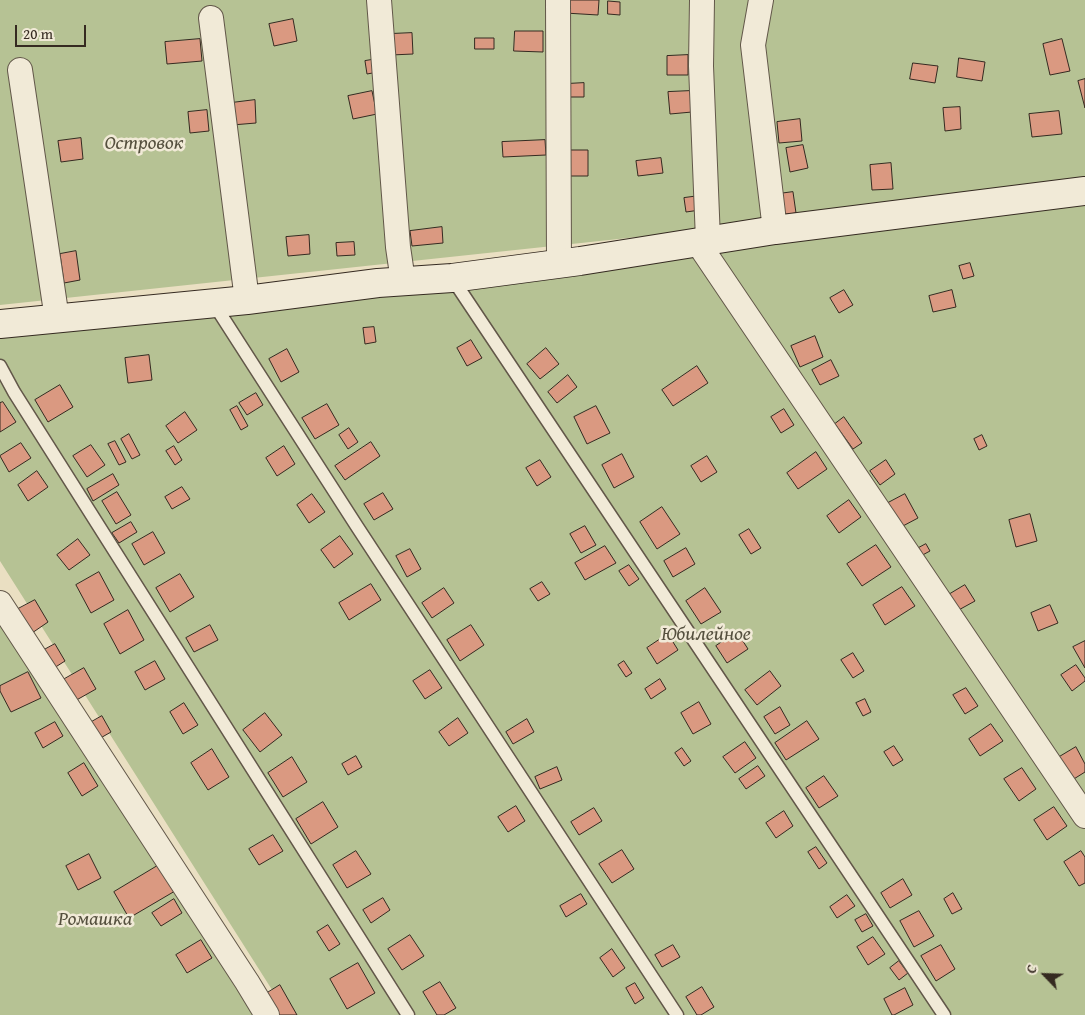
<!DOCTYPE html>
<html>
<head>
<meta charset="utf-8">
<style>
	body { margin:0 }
	#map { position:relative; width:1085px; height:1015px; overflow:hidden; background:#eadfc2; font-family:"Gentium Book Plus",serif }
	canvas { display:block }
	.north { position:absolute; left:1020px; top:950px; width:50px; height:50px; -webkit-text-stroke:4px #f1ead7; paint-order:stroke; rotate:294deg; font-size:14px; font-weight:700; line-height:20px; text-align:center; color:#352a21 }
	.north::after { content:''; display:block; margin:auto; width:18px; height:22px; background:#352a21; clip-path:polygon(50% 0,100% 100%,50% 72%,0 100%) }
	.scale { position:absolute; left:15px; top:25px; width:71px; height:22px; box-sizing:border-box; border:2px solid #352a21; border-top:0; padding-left:6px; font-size:15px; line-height:18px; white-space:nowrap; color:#352a21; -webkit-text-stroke:4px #f1ead7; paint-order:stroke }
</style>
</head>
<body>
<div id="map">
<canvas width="1085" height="1015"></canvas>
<div class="north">С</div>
<div class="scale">20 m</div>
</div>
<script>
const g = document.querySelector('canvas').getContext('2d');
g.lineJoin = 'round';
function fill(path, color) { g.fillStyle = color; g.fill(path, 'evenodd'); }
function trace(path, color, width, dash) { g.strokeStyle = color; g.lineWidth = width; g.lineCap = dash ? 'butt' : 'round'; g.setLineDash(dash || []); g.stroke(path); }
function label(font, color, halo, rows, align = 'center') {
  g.font = font + ' "Gentium Book Plus",serif'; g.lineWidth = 5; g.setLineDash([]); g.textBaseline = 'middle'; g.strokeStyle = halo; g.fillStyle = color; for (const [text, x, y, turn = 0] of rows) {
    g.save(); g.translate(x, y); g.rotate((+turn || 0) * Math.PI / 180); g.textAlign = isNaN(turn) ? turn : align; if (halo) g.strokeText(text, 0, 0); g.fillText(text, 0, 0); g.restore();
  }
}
fill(new Path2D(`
	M0,0H1085V178L759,224L0,305Z
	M1085,201V1015H288L0,561V330Z
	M0,590L268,1015H0Z`), '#b6c294');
const building = new Path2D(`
	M566,0H599L598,15L565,13Z
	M608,1L620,2V15L608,14Z
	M293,19L297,41L274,46L269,24Z
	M515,31H543V52L514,51Z
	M412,33L413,54L391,55L390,34Z
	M475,38H494V49H475Z
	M200,39L202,61L167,64L165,42Z
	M1062,39L1070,71L1050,75L1043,44Z
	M688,55V75H667V56Z
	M959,58L985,62L982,81L957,77Z
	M377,59L378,72L367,74L365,61Z
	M913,63L938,66L935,83L910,79Z
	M1085,79V108L1078,81Z
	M584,83V97H566V84Z
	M372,91L377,114L353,119L348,96Z
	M690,91L692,112L670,114L668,92Z
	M255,100L256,123L232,125L231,103Z
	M960,107L961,129L945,131L943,108Z
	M207,110L209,131L190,133L188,112Z
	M1059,111L1062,134L1032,137L1029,114Z
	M800,119L802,141L779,143L777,122Z
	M81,138L83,159L61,162L58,141Z
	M545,140L546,155L503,157L502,142Z
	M803,145L808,168L790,172L786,148Z
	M565,150H588V176H564Z
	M661,158L663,173L638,176L636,161Z
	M891,163L893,189L872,190L870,165Z
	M793,192L796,213L781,215L778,194Z
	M699,196L700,210L686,212L684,198Z
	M442,227L443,243L412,246L410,231Z
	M309,235L310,254L288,256L286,237Z
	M354,242L355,255L337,256L336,243Z
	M76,251L80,280L64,283L60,254Z
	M970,263L974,276L963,279L959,266Z
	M844,290L853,305L839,313L830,298Z
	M952,290L956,307L933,312L929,296Z
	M374,327L376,342L365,344L363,328Z
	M815,336L823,357L800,367L791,346Z
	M471,340L482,358L467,366L457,348Z
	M546,348L559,364L540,379L527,364Z
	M287,349L299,372L281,382L269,359Z
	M149,355L152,380L128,383L125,358Z
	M831,360L839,376L820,385L812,370Z
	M697,366L708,383L673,406L662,390Z
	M568,375L577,387L557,403L548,392Z
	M60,385L73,407L48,422L35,400Z
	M256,393L263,405L247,415L239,403Z
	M3,402L16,422L0,432V403Z
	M327,404L339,425L315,439L302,418Z
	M237,406L248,426L241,430L230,410Z
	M596,406L610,433L587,444L574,417Z
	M784,409L794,425L781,433L771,417Z
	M185,412L197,430L178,443L166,426Z
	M844,417L862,443L853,449L835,424Z
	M349,428L358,442L348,449L339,435Z
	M129,434L140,455L132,459L121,439Z
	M982,435L987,446L979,450L974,439Z
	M115,441L126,462L119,465L108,444Z
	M371,442L380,456L345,480L335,466Z
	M21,443L31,458L9,472L0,456Z
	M91,445L105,465L87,477L73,456Z
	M174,446L182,460L175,465L166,451Z
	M284,446L295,464L277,476L266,458Z
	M816,452L827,469L798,489L787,473Z
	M622,454L634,477L614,488L602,465Z
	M707,456L717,472L701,482L691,466Z
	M540,460L551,477L537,486L526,468Z
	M886,460L895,474L880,485L870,471Z
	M37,471L48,487L28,501L18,485Z
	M113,474L119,485L93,501L87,489Z
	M182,487L190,499L172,509L165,497Z
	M117,492L131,515L116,524L102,501Z
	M383,493L393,509L374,520L364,504Z
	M312,494L325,512L309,523L297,505Z
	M905,494L918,518L901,527L888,503Z
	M849,500L861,517L839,533L827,516Z
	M662,507L680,534L657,549L640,522Z
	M1030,514L1037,541L1016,547L1009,520Z
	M131,522L137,532L119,543L112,533Z
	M585,526L596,545L581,553L570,534Z
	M749,529L761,548L751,554L739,535Z
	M153,532L165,553L144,565L132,544Z
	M340,536L353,554L334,568L321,550Z
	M78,539L90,555L69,570L57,555Z
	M926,544L930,551L917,558L913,551Z
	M876,545L891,567L862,586L847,564Z
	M605,546L616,563L585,580L575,563Z
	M686,548L695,564L673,577L664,561Z
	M410,549L421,569L407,577L396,556Z
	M629,565L639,579L629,586L619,571Z
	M99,572L114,600L91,613L76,585Z
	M180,574L194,597L170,612L156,588Z
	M542,582L550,594L538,601L530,589Z
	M371,584L381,600L349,620L339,603Z
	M965,585L975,601L955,612L945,597Z
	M902,587L915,606L885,625L873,605Z
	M444,588L454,603L432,618L422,603Z
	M705,588L721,612L701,624L686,601Z
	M35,600L48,622L32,633L18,609Z
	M1050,605L1058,623L1038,631L1031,613Z
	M128,610L144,640L120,654L104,624Z
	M210,625L218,640L194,652L186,638Z
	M471,625L484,645L460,661L447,640Z
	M737,632L748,649L727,663L716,646Z
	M668,634L678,650L657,664L647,648Z
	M1085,641V668L1073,647Z
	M55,644L65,661L54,668L44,650Z
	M853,653L864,671L853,678L841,660Z
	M155,661L165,679L145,690L135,672Z
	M624,661L632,673L626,677L618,665Z
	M1076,665L1085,678V681L1072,691L1061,675Z
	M84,668L96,689L73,702L61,681Z
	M430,670L442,688L425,699L413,681Z
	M770,671L781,686L757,705L745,690Z
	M28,672L41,698L11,712L0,691V686Z
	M660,679L666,689L651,699L645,689Z
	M966,688L978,706L965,714L953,695Z
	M865,699L871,712L863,716L856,703Z
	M699,702L711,724L693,734L681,713Z
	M184,703L198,725L183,734L170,712Z
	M780,707L790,725L775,734L764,717Z
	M265,713L282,735L260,752L243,730Z
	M102,716L111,732L97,740L88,724Z
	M458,718L468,733L449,746L439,732Z
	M527,719L534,732L513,744L506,732Z
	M807,721L819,739L786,760L775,743Z
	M55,722L63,736L43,748L35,733Z
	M991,724L1003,741L980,756L969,739Z
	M745,742L756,758L735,773L723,757Z
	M894,746L903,760L893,766L884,752Z
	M1076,747L1085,764V772L1069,782L1056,759Z
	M682,748L691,761L684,766L675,753Z
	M212,749L229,777L208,790L191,763Z
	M356,756L362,767L348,775L342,764Z
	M292,757L307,782L283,797L268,773Z
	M84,763L98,786L82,796L68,773Z
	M758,766L765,776L746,789L739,779Z
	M557,767L562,780L540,789L535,777Z
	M1022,768L1036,789L1019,801L1004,779Z
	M824,776L838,796L819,808L806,788Z
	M323,802L338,827L311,844L296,819Z
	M516,806L525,821L508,832L498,817Z
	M1054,807L1067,826L1047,840L1034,820Z
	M594,808L602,821L579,835L571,822Z
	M784,811L793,826L776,838L766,823Z
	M273,835L283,851L259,865L249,849Z
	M816,847L827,863L819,869L808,852Z
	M622,850L634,869L612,883L599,864Z
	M356,851L371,874L347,888L333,865Z
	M1081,851L1085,857V883L1079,886L1064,862Z
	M89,854L101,878L78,890L66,866Z
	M159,865L175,891L129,918L114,892Z
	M903,879L912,895L890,908L881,893Z
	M953,893L962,909L952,914L944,899Z
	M581,894L587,904L566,917L560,906Z
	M847,895L855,906L837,918L830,907Z
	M383,898L390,910L371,923L363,910Z
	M174,899L182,913L161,926L152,913Z
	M919,911L934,936L914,947L900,921Z
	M866,914L873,926L862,932L855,920Z
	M328,925L340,944L329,951L317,932Z
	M410,935L424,956L402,970L388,949Z
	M873,937L885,954L868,965L857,947Z
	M201,940L212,958L187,973L176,955Z
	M673,945L680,957L662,967L655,955Z
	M941,945L955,969L936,981L921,956Z
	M612,949L625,968L613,977L600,958Z
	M899,961L908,973L899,980L890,968Z
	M358,963L375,993L347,1009L330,979Z
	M440,982L456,1008L444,1015H437L423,992Z
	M635,983L644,998L635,1004L626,988Z
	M280,985L297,1015H275L264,995Z
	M702,987L714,1007L701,1015H697L686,997Z
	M905,988L913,1005L894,1015H892L884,999Z`);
fill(building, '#da9981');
trace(building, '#352a21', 1);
const lane = new Path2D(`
	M452,278L944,1015
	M214,304L356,525L677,1015
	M0,366L14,392L408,1015`);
const street = new Path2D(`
	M379,0L398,247L403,281
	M558,0L559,264
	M702,0L701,66L708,240
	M761,0L753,45L775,230
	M211,18L247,300
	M20,70L57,319
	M698,243L1085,816
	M0,603L247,982L267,1015`);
const secondary = new Path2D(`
	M0,324L247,300L378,283L452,278L580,261L775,230L1085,191`);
trace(lane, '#625749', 15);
trace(street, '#625749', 26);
trace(secondary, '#352a21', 30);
trace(lane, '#f1ead7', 12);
trace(street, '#f1ead7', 24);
trace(secondary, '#f1ead7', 28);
label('italic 20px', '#55503e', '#f1ead7', [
	["Островок",144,144],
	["Юбилейное",706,635],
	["Ромашка",95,920]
]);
</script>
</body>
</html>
